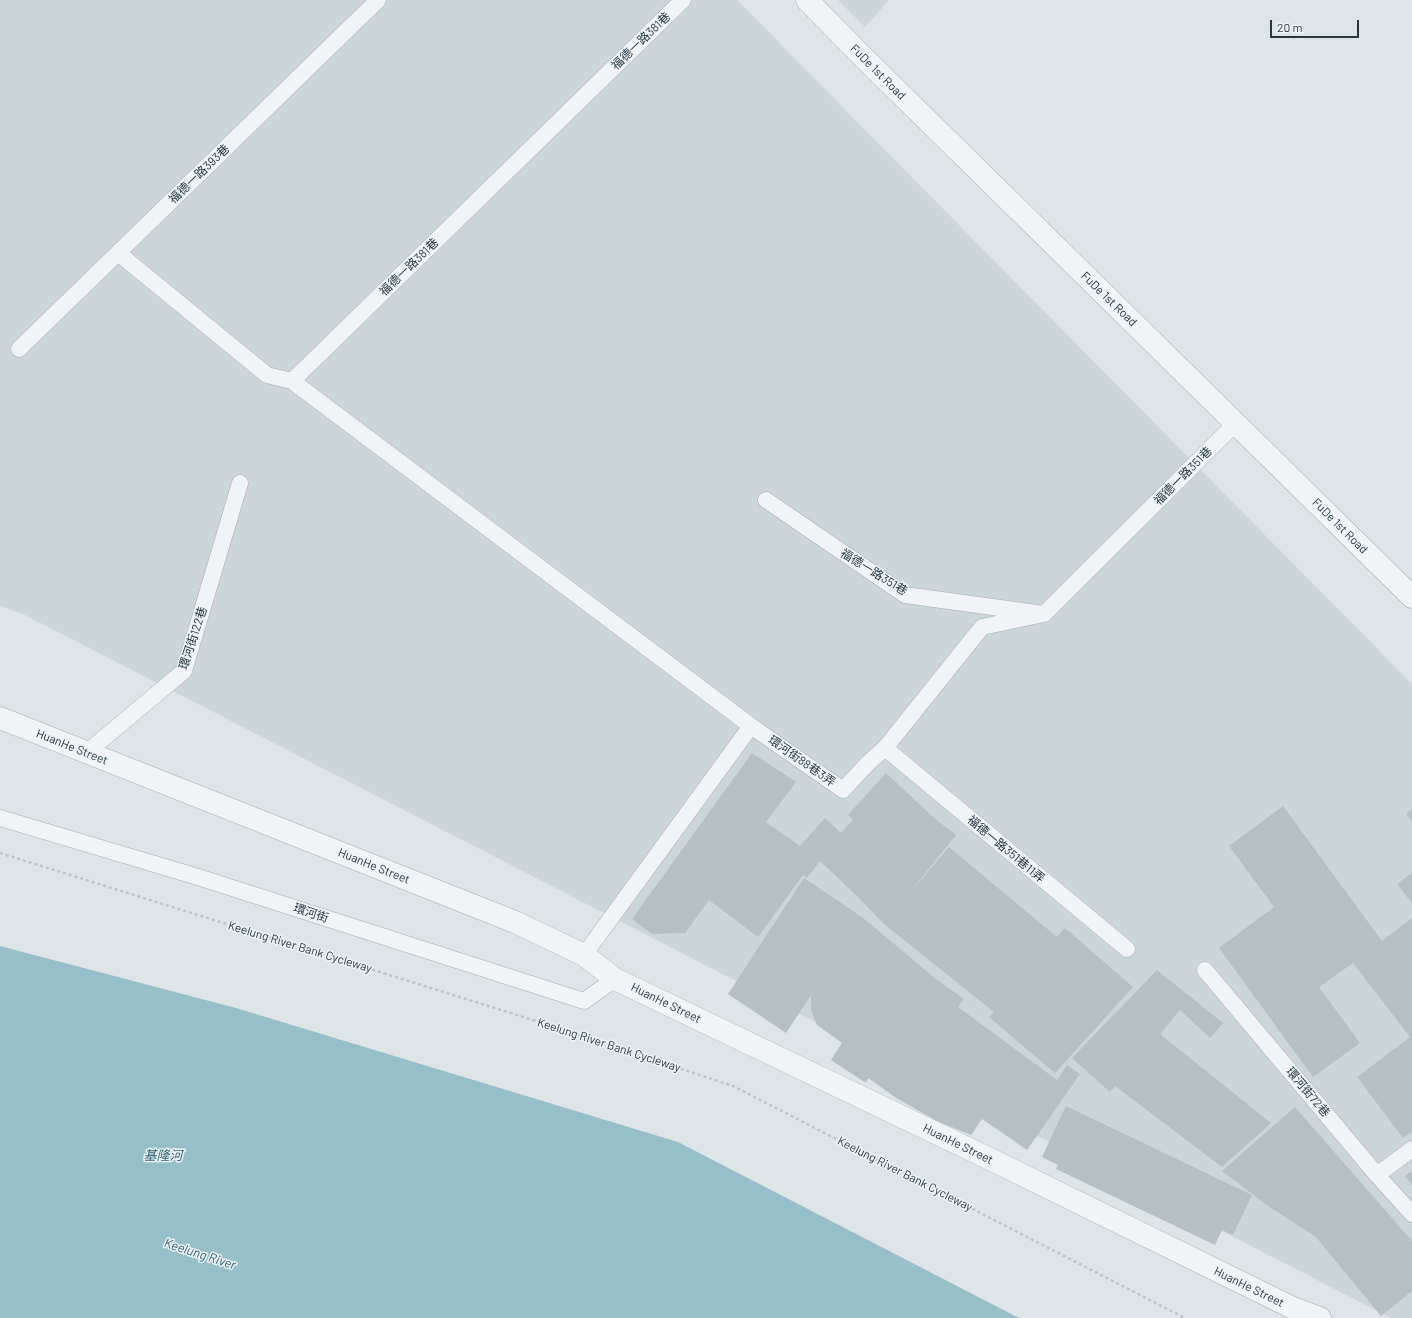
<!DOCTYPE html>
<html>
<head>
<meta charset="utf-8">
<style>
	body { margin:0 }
	#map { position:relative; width:1412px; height:1318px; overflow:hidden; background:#dee5e8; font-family:Barlow,sans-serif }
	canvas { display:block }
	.scale { position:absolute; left:1270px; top:20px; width:89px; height:18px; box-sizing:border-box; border:2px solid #263740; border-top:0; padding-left:5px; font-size:12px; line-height:14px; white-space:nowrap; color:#263740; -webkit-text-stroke:3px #edf3f6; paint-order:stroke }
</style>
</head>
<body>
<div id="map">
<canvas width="1412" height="1318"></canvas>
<div class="scale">20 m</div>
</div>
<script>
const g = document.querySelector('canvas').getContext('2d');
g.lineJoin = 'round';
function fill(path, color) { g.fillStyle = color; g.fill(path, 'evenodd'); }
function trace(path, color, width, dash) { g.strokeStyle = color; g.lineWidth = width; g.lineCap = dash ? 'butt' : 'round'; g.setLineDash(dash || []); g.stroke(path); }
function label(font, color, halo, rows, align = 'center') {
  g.font = font + ' Barlow,"Noto Sans TC",sans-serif'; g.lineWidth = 3; g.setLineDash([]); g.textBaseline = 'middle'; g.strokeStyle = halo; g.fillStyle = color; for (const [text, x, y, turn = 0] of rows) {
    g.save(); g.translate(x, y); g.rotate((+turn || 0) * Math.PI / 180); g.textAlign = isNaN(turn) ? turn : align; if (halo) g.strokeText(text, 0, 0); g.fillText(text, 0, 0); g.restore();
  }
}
fill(new Path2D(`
	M0,0H737L1412,684V1318H1391L23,614L0,606Z
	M838,0H889L865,27Z`), '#ccd5da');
fill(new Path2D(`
	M0,946L236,1008L678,1142L1019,1318H0Z`), '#97bfca');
fill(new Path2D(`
	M752,753L796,782L766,822L800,846L825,818L841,833L853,820L848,815L886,773L934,818L956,835L907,896L949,847L1057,937L1065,928L1133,987L1055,1073L989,1017L994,1012L884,924L860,899L820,861L807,878L803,875L758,937L709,900L685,933L652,934L632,919Z
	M1283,806L1382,941L1412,918V1132L1403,1138L1357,1077L1410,1037L1353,963L1319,987L1360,1043L1313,1077L1219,948L1274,907L1229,846Z
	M1412,809V821L1406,814Z
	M1412,873V903L1397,884Z
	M804,878L862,917L936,979L964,999L958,1007L1057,1080L1067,1065L1080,1074L1027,1150L982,1119L971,1135L937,1121L896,1098L868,1078L866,1083L831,1060L842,1043L817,1025L811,1010V996L815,989L786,1033L728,994Z
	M1157,970L1223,1023L1210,1038L1180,1010L1160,1034L1271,1123L1222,1167L1115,1086L1110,1092L1072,1058Z
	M1066,1106L1252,1195L1233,1235L1222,1230L1215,1245L1056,1169L1058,1165L1042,1157Z
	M1295,1107L1412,1241V1291L1381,1316L1316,1237L1268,1206L1222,1171Z
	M1412,1171V1185L1405,1176Z`), '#b5c0c5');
const service = new Path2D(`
	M118,253L267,375L292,381L683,0
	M19,349L378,0
	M292,381L751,726L843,790L868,763L885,748L982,627L1044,614
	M766,500L905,595L1044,614L1236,423
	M885,748L1127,949
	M86,753L184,671L240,483
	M0,818L198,877L584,1001L615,979
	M584,955L751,726
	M1205,970L1377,1175L1412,1214
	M1377,1175L1412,1149`);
const minor = new Path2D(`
	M0,718L515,922L584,955L615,979L988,1158L1293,1308L1320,1318`);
const tertiary = new Path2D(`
	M807,0L862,56L1412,597`);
trace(service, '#a3adb2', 17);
trace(minor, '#a3adb2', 23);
trace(tertiary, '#a3adb2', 23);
trace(new Path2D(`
	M0,853L533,1020L733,1086L1185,1318`), '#bcc3c7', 2.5, [3, 3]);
trace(service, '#f1f4f6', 16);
trace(minor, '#f1f4f6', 22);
trace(tertiary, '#f1f4f6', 22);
label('12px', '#263740', '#edf3f6', [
	["福德一路381巷",641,41,-44],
	["FuDe 1st Road",878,72,45],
	["福德一路393巷",199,174,-44],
	["福德一路381巷",409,267,-44],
	["FuDe 1st Road",1109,299,44],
	["福德一路351巷",1183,476,-45],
	["FuDe 1st Road",1340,526,45],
	["福德一路351巷",874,572,32],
	["環河街122巷",193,638,-72],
	["HuanHe Street",72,747,22],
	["環河街88巷3弄",802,761,35],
	["福德一路351巷11弄",1006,849,40],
	["HuanHe Street",374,866,22],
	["環河街",311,913,18],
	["Keelung River Bank Cycleway",300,947,17],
	["HuanHe Street",666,1003,26],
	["Keelung River Bank Cycleway",609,1045,18],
	["環河街72巷",1308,1092,50],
	["HuanHe Street",958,1144,26],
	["Keelung River Bank Cycleway",905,1174,27],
	["HuanHe Street",1249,1287,26]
]);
label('italic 13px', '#2f6375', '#edf3f6', [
	["基隆河",163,1156],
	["Keelung River",200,1254,18]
]);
</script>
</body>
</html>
